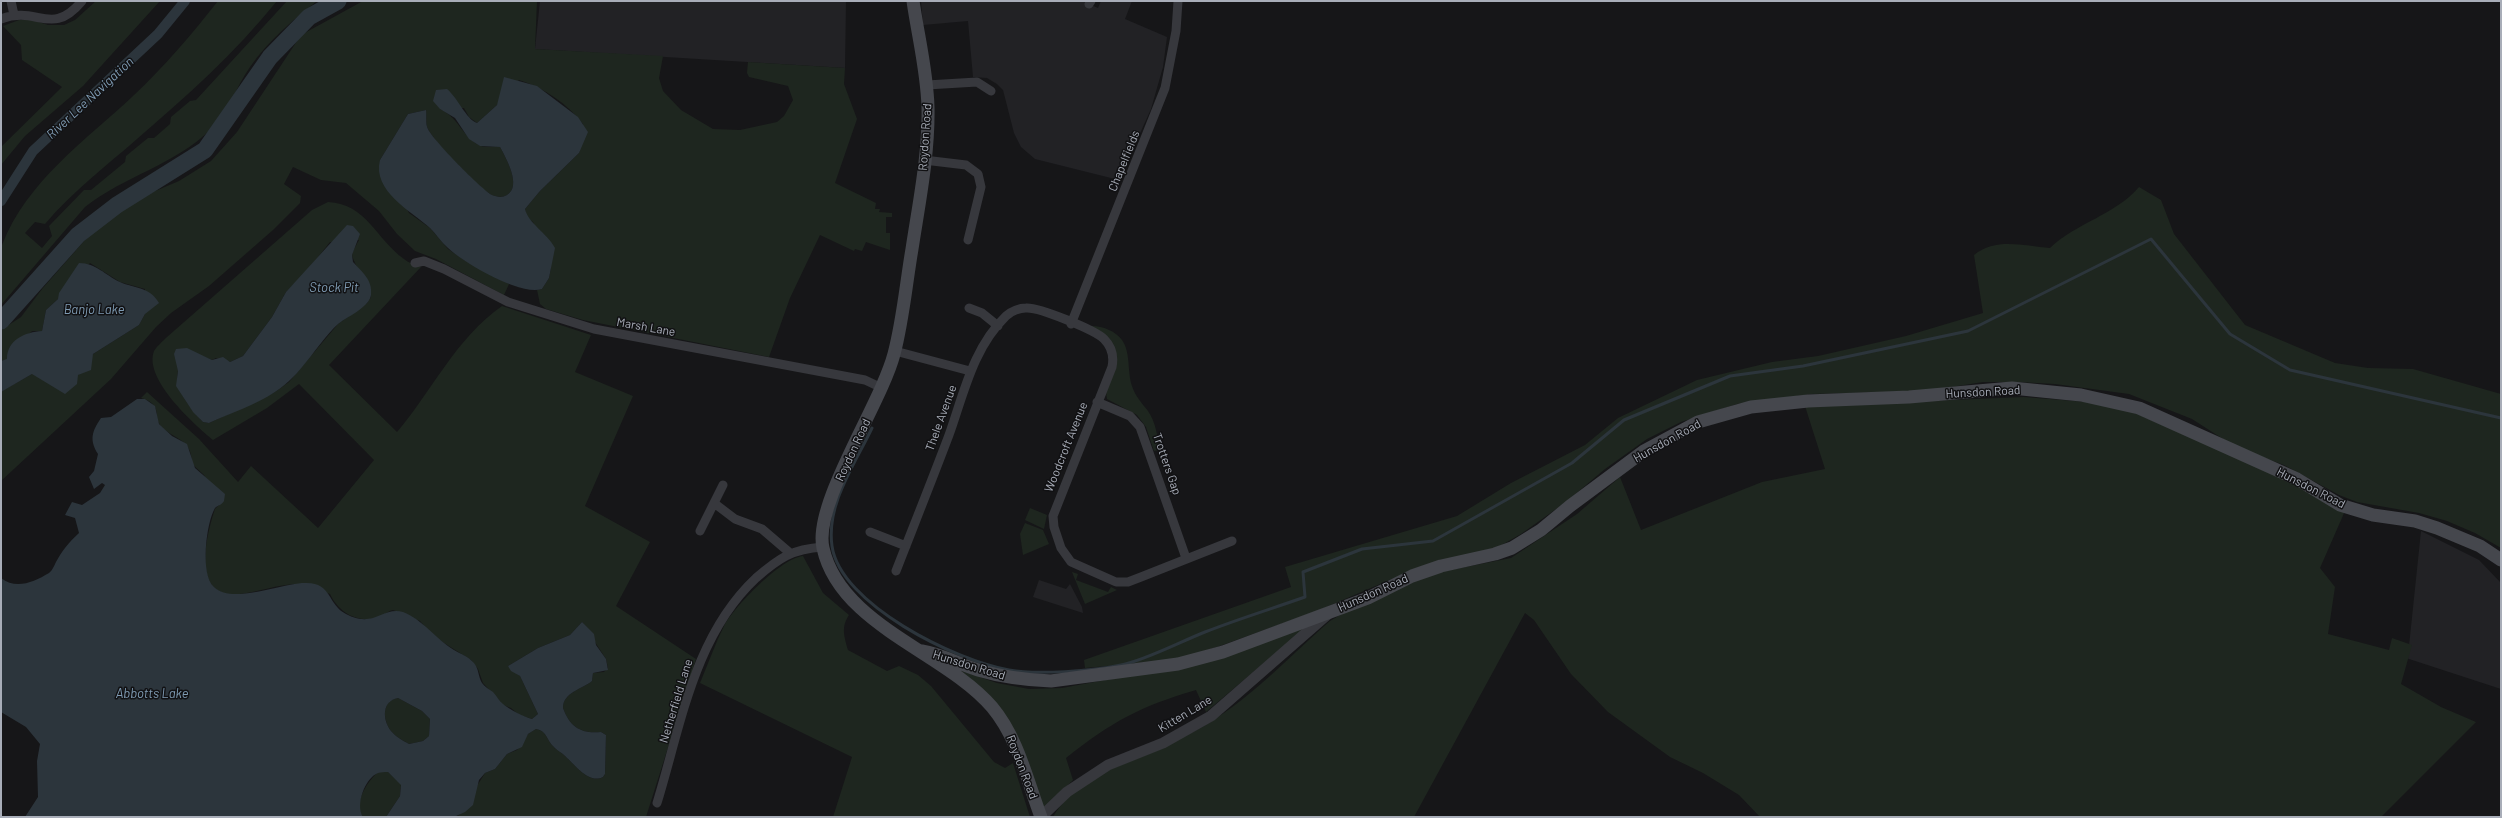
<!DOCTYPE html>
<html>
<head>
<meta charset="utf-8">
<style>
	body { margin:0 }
	#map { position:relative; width:2502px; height:818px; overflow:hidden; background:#161618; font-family:Barlow,sans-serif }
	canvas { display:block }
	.frame { position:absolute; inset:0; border:2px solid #a8adb8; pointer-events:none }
</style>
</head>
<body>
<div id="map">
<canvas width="2502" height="818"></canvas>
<div class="frame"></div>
</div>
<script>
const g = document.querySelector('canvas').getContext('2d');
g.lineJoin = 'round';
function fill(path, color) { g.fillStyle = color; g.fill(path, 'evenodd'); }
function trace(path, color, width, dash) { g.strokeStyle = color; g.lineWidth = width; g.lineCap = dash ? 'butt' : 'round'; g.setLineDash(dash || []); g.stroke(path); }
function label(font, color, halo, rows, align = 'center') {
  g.font = font + ' Barlow,sans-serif'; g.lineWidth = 3; g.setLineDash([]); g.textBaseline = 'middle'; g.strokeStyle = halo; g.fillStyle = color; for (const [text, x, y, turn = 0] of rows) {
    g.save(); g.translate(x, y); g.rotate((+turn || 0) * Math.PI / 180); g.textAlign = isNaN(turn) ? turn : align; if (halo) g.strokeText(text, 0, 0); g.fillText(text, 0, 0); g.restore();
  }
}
fill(new Path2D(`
	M540,1H846L845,68L535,49Z
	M921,1H1082L1098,8L1101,1H1132L1125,19L1167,37L1163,67L1151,109L1119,180L1035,159L1021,147L1014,133L1003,90L997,84L987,78L973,77L968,21L923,25Z
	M2421,531L2479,560L2501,583V689L2406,658L2409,646Z
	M1039,580L1066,589L1070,584L1082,607L1083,613L1033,597Z`), '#222225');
fill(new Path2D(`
	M96,1H160L83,86L25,136L1,165V147L62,87L22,60L21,45L3,26L19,20L30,19L48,25H64L75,20Z
	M218,1H277C235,53 187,96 137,139C105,167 72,192 45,224L35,222L25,233L42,248L52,236L49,226L84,190H91L125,162L126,156L148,138H154L170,124L171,117L190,101L196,100L287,1H317C292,21 268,41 250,67C236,87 229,111 211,129C175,165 124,176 85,207L1,305C1,292 0,254 2,245C27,181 85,141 133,96C164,67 192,34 218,1Z
	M363,1H537L535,49L663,56L659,78L663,91L681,110L713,129L740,130L777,122L784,116L793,100L788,86L749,77L747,73L748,62L845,68L844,84L857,119L835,183L876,203L875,209H880L879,212L892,213V217H886V233H890V250L866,242L862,251L855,249L854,251L820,235L790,298L769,357L583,320L546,309L540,304L537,290L542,289L549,278L551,268L533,222L526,217L525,209L540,191L579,153L583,124C567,103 544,88 519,80L497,105L477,123L469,117L464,108L440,109C458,117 462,136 479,145C486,149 493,145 500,147C506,158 522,186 507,195C502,198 497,197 492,195C478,188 435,143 428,129C425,124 427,116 426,110L408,114L380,160L409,213L430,228L448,249L464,260L509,284L504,295L436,259L415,251L397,234L379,211L346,183L321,180L293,167L284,184L301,196L300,203L273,230L209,286L171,313L156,327L111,379L1,481L2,391L32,374L78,375L93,354L139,325L145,314V289L120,282L90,263L58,299L46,310L42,331H32L7,360L1,361V330L21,317L42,289L106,216L127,203L179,181L211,161L237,132L301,35Z
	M2139,187L2161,200L2174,234L2245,325L2335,363L2368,368L2413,369L2501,394V548L2475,533L2447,521L2419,513L2357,502L2339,495L2284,465L2237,448L2192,419L2129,394L2055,384L2019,382H1983L1926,391L1812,394L1737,404L1681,422L1647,439L1605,469L1566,502L1521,534L1498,547L1415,569L1317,611L1217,647L1175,660L1085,668L1084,660L1291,587L1285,567L1457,516L1511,483L1585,445L1618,418L1697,380L1772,362L1818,356L1906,336L1983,313L1974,255C1996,237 2024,246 2050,248C2076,223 2115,215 2139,187Z
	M328,202C367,204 375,238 404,259C408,263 415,264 421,267L329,365L397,432C432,391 456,338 502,306L591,335L575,372L633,396L585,506L650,542L616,606L696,659L646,817H454L459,815L485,773L495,769L507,754L517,750L528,734L536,729C547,731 546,739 553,746C557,751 563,753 567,758C576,766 589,784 603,777L605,774L606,735L601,732C581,734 570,727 563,708C563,692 583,689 592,681L593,673L604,672L608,668L606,659L582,622L570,635L538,648L508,666L520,676L538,714L532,719L519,715L511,708L503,705L483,683L478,669L471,660L433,636L420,621L393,610C388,611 384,615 379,617C358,624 339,613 330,594C320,591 305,583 295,584C276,585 258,592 240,594C190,600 206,536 215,509L219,505L204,475L192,464C192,434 168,441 157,420C158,408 153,401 141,398L147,392L199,439L238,482L251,466L318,528L374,460L299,384L267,408L213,440C195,425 143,379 154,351C157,346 163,341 167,337L312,210ZM359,240C357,244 353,250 352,255C352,258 368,290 371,297L367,303L338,324L289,382L275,392L209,423L203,422C191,410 174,388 178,371L202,356L212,360L216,358L230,362L243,356L272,317L286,292L303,276L330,242Z
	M1092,326C1103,326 1115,331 1122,340C1131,353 1127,371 1132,386C1135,396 1142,403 1148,411C1156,423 1158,437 1159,450L1154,451L1146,427L1137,415L1107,399L1106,392L1117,358L1090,328Z
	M2024,397L2087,402L2133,412L2289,481L2345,511L2320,568L2335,587L2328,634L2389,650L2392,638L2412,645L2401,684L2441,707L2476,722L2381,817H1760L1739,795L1703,773L1670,757L1608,712L1571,674L1534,620L1525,613L1414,817H1053C1084,765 1160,753 1209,723C1254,695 1290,656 1330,621L1345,612L1430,574L1511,558L1577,514L1620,477L1641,530L1762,482L1825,469L1805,406Z
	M1030,508L1047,515L1044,529L1025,520Z
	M1025,523L1043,530L1049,544L1023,555L1020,534Z
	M803,556L823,593L849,615C841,627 844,636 848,650L887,671L899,666L918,675L931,686L994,762L1005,768L1013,763L1030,817H833L852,757L700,683C708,664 715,644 724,626C734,607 781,558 803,556Z
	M1072,572L1078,574L1076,580L1108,592L1111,587L1117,590L1085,604Z
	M1311,623L1206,712L1196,690C1141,706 1111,722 1066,758L1073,780L1043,810L1025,755L950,667L997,683L1029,689L1062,688L1116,678Z
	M398,698L422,711L430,719L429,736L423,741L409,744C402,740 396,737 391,731C382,719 382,700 398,698Z
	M378,772H388L401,784L400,796L386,817H363C353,803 367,782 378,772Z`), '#1e261f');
fill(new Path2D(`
	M504,77L537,86L578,117L588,132L579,153L540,191L525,209C528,223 547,233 555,248L549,278L542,289C520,296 464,263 448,248C441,242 436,234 430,228C411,211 372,191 380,160L408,114L426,110C427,115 425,124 428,129C433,140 481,189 492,195C497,197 502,198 507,195C522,186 506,158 500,147L480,146L469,139L455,118L440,109L433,101L436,90L447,89C458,98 466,119 477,123L497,105Z
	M347,225L353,226L360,234L352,255L353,262C362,272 373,280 371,295C369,308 346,317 337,325C316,345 301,376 275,392C255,405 231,413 209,423L203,422L193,412L176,386L178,371L174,354L176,349L187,348L212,360L223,357L230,362L243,356L272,317L286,292Z
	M79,263C96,263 105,275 120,282C135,289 149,286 159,303L145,314L139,325L93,354L91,370L78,375L77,384L65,394L32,374L1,392V361L7,359C7,340 25,332 42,331L46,310L58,299L59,293Z
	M137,399H145L155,406L159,424L172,436L187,444L195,468L225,494L224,501C222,505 218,505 215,508C206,523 200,575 214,587C232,605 282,583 305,583C332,582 327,604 346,614C374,629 383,606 403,612C422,619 436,639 454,650C461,654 469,657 474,663C479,669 478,676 482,683C485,687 489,689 493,692C497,696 499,701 503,704C509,709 524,717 532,719L538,714L520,676L511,671L508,666L538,648L570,635L582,622L594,634L596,645L606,659L608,670L593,673L592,681C583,689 563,692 563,708C570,727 581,734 601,732L606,735L605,774L603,777C589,784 576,766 567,758C563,753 557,751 553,746C546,739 547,731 536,729L528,734L522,747L507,754L495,769L485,773L479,780L473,805L465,812L454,817H386L400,796L401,785L388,772C385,772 381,772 378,773C365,778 355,805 363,817H25L38,797L37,761L40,744L26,727L1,712V578C16,590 34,582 49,573C52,571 54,566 56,562C62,551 69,542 79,533L75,518L65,515L72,502L82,505L100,493L105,485L102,483L94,489L89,477L94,471L98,454C89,440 92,431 101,418L111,417ZM398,698L422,711L430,719L429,736L423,741L409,744C402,740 396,737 391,731C382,719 382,701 398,698Z`), '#2c353c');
trace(new Path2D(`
	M872,428C855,464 826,504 832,546C840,604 956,661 1009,670C1037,675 1093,671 1121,665C1144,661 1182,641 1205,632C1238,619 1271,609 1305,597L1303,572L1362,549L1433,541L1572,463L1624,420L1730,376L1803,366L1968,331L2151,239L2230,334L2290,370L2501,418`), '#2c353c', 3);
trace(new Path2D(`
	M1,201L33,151L158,34L185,1`), '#2c353c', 10);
trace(new Path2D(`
	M1,321L78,235L117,205L205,150L270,57L309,17L338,1`), '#2c353c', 17);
trace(new Path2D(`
	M11,1L14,15
	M1089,4L1091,1
	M1,19C38,5 51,38 82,1
	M927,85L977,82L991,91
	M924,160L966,165L978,174L981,187L968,240
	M415,263L424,261L444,269L508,302L594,329L865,380L882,388
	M969,308L982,313L998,326
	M1071,324L1165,88L1176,31L1178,1
	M895,351L970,371
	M1097,402L1130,416L1140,427L1186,558
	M714,503L735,519L762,529L790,553
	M700,531L723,485
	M870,532L906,546
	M896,571C914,525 932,480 949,435C964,393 973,348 1006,316C1011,311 1020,308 1026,308C1039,307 1095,330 1104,339C1112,347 1114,357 1112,367L1053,516L1054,527L1061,548L1071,562L1116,582H1128L1141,577L1232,541
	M657,803C681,725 694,636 756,578C779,558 792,549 823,547`), '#37383d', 9);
trace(new Path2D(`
	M1041,817L1067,792L1108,765L1163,743L1211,716L1329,613`), '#37383d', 11);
trace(new Path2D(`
	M913,1C918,36 927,71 928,107C929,154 919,203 912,249C906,284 903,320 894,354C881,404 813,504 823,548C840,625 945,652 992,707C1018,738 1027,780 1041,817
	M922,651C941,654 959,664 978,670C1002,677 1026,680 1051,681L1178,664L1223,652L1368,598L1412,576L1441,566L1495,554L1512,548L1541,530L1570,506L1644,451L1698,422L1751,407L1808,401L1909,397L2012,388L2081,395L2139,408L2297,479L2340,505L2373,515L2415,521L2437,528L2480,546L2501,560`), '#45474d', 13);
label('12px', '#a8adb8', '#111113', [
	["Roydon Road",925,137,-86],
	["Chapelfields",1124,161,-68],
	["Marsh Lane",646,327,10],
	["Hunsdon Road",1983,392,-3],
	["Thele Avenue",941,418,-70],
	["Hunsdon Road",1667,441,-29],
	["Woodcroft Avenue",1066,447,-68],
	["Roydon Road",853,450,-65],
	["Trotters Gap",1167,464,71],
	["Hunsdon Road",2311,488,27],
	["Hunsdon Road",1373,593,-24],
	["Hunsdon Road",969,665,17],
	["Netherfield Lane",676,701,-73],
	["Kitten Lane",1185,714,-31],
	["Roydon Road",1022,767,69]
]);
label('italic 13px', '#7f9bb3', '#111113', [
	["River Lee Navigation",90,98,-43],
	["Stock Pit",334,288],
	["Banjo Lake",94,310],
	["Abbotts Lake",152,694]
]);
</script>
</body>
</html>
